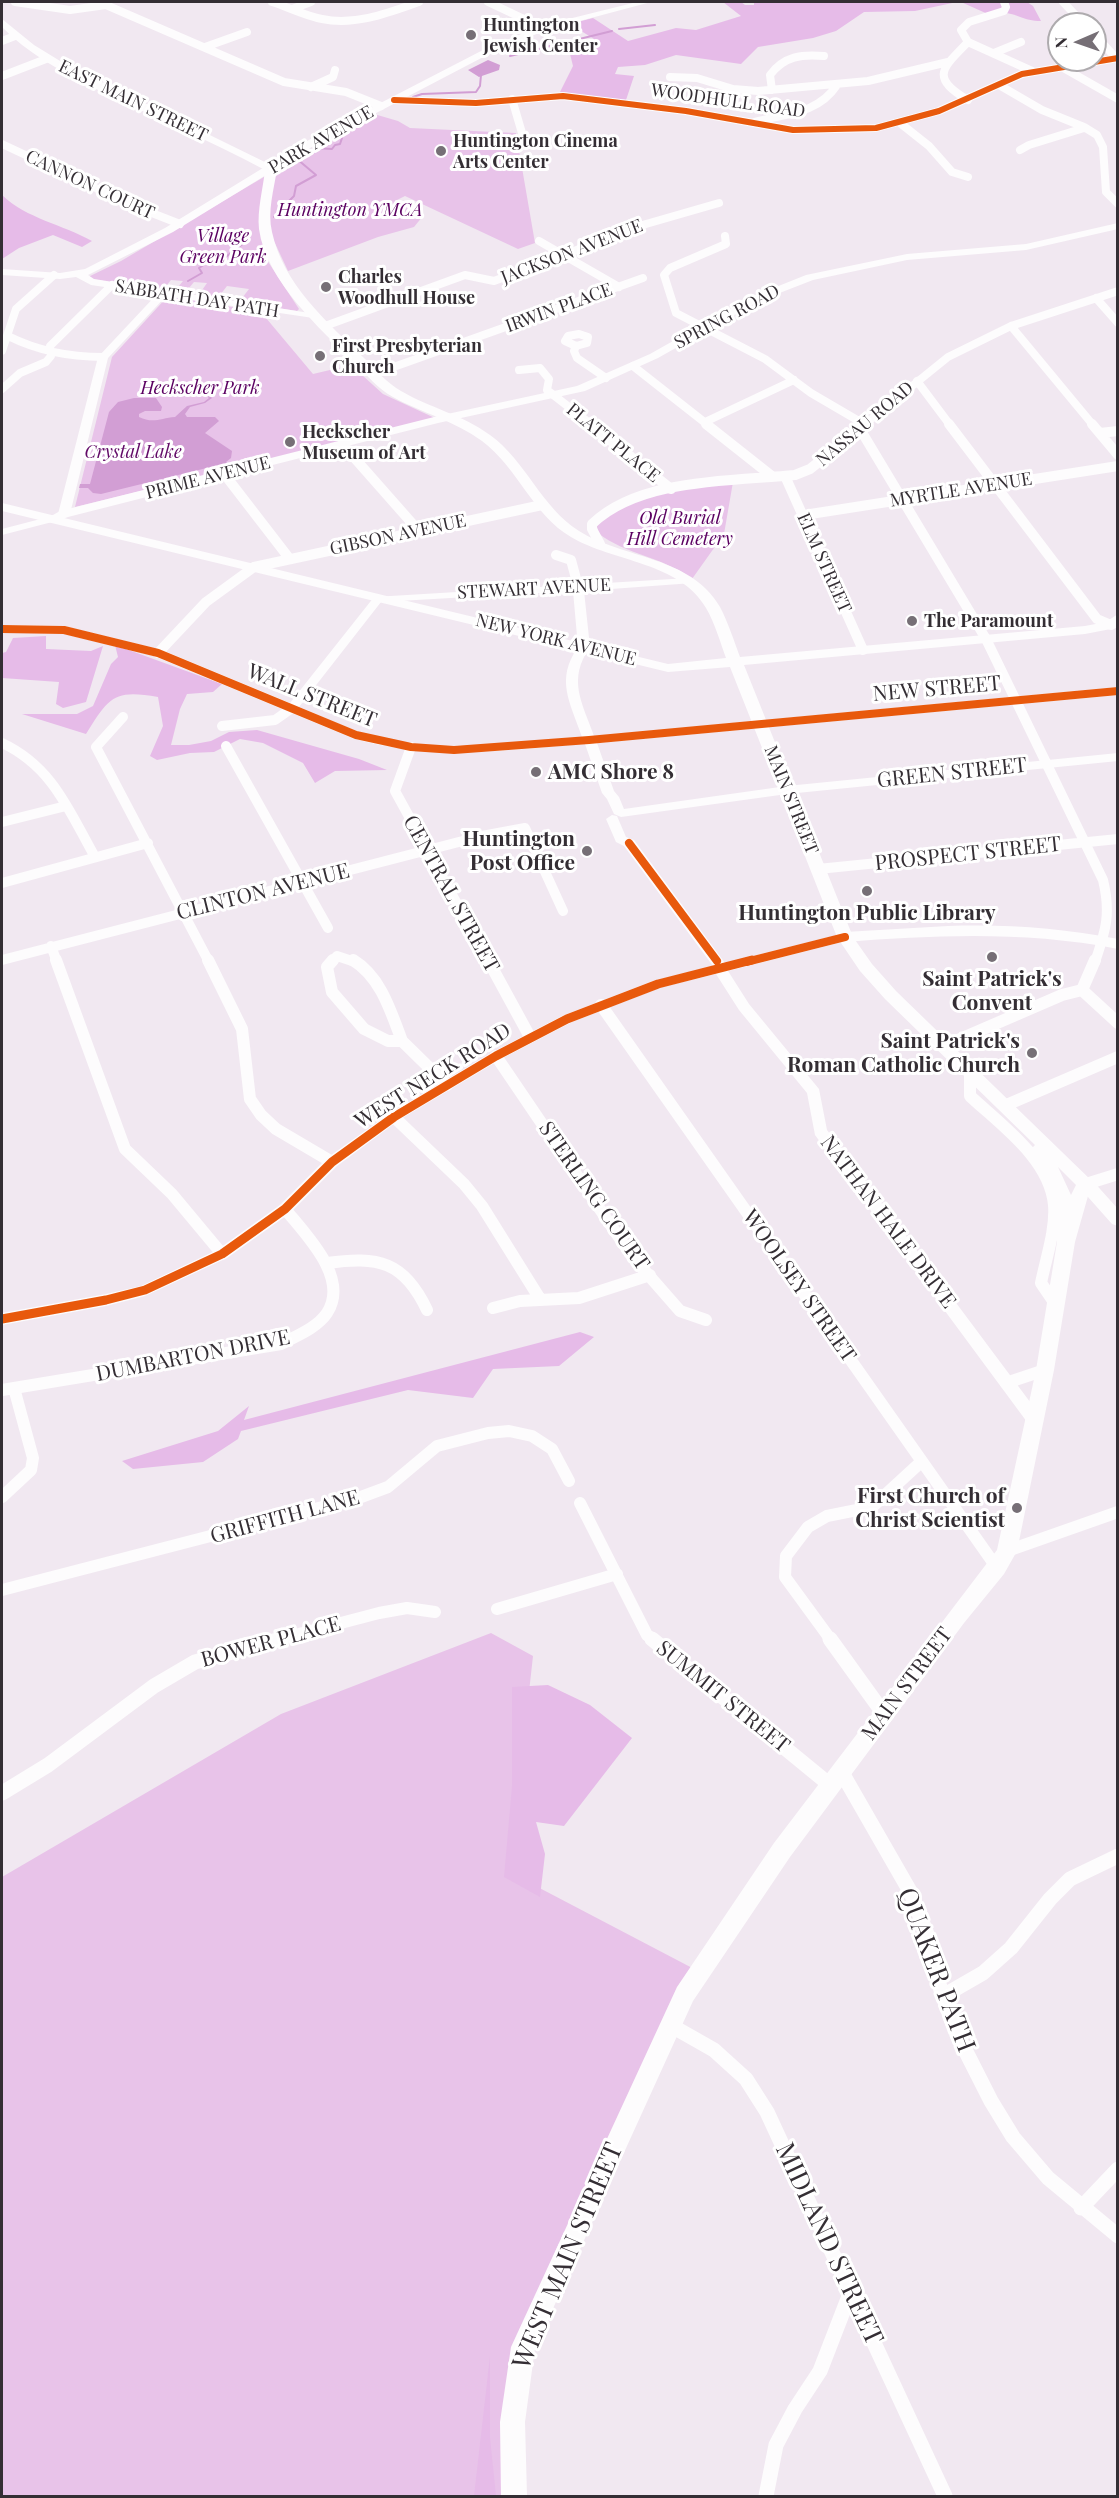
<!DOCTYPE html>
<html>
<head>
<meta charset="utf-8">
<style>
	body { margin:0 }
	#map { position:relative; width:1119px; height:2498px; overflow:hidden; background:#f1e8f1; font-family:"Playfair Display",serif }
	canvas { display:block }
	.frame { position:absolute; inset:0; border:3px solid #342e34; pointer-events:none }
	.north { position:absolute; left:1047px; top:12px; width:60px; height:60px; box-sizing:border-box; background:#fff; border:2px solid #aeabae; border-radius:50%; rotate:268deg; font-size:16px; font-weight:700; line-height:24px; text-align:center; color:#342e34 }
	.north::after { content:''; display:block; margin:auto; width:21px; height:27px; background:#766f76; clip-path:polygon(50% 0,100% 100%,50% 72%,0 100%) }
</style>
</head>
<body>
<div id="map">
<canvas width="1119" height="2498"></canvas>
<div class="frame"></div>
<div class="north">N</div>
</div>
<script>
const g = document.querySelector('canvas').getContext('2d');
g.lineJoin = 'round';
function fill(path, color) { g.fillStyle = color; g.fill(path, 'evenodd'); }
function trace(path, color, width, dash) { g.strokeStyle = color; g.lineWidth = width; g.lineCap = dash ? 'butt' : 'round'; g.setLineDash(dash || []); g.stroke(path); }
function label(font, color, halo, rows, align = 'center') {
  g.font = font + ' "Playfair Display",serif'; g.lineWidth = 6; g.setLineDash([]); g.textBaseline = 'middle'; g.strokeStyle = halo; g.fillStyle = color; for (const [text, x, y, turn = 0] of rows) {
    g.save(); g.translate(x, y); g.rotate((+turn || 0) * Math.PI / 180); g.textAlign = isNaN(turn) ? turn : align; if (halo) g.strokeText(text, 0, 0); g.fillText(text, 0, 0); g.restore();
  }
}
fill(new Path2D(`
	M374,114L398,121L410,128L516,133L535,243L518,249L405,196L395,201L423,216L414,227L378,237L288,271L273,239L263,243V254L299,309L297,311L239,302L249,289L227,286L217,299L198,296L207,283L194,282L184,294L174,292L183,281L171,280L162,291L86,278L121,261L354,124Z
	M168,296L261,312L313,374L351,365L383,394L437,419L75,507L112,357Z
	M733,482L724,534L692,579C664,557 626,555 598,533L597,526L613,508L676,490Z
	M491,1633L533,1656L509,1872L698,1971L523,2347V2496H2V1877L281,1714Z`), '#e8c3e9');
fill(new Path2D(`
	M723,2H741L745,5H754V2H957L915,11L864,12L836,31L813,38L758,47L741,64L676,55L645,65L618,67L615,74L634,76L626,100L560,92L573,66L568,46L594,39L570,24L593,18L628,41L676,28L696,30L741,16Z
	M961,2H1027L1033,6L1041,21C1018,21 1014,8 990,15Z
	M2,195C27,219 62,224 92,241L82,247L53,235L19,248L2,259Z
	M46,636V649L91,651L103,646L86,702L63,708L56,704L59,682L2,678V653L6,652L13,638Z
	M115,645L222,684L213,692L187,694L180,709L171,745H189L211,741L229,732L257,730L359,759L387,770L335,771L315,783L303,763L263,743L240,739L214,752L190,753L157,760L150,756L163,726L158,697C114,689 109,697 86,734L22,714H77L93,706L111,664L118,657Z
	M580,1332L594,1337L559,1366L493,1369L473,1398L408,1390L241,1431L238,1439L203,1462L133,1469L122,1461L218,1431L249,1406L244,1420Z
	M548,1685L590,1705L632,1738L564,1826L536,1822L545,1854L540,1897L504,1877L512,1786V1687Z
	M490,2356V2437L496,2496H474Z`), '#e6bbe8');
fill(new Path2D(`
	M488,60L500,65L499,70L479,77L468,70Z
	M199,391L211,392L209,395L212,398L205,403L190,407L185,414L187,417H215L219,421L205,433L232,451L231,458L226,462L227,463L101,494L93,493L88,488H79L80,484H90L109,412L118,402L134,398H156L162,407L161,411H145L139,414V417C153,424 161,418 175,417L187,406L204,402L209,398L206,395H194Z`), '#d29ed4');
trace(new Path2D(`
	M619,29L655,25
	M510,56L612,31
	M413,97L422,94L476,92L480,86L481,75
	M274,217L284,216L280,213L281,210L290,206L289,201L294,196L296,186L316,175L297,159L315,148L332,149L335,145L340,144L342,138
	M188,281L202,273L199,268L214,258L227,256L248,240`), '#d29ed4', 2);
trace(new Path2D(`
	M15,2L70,10L106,5L284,82L346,92L381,106
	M272,2C288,7 305,16 322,19C355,26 388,13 419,2
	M488,2L543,28
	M1004,2L1006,7L1004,11L969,22L961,30L968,42L1032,71
	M1063,2L1084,24
	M292,9L311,2
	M1095,35L1116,58
	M2,41L15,36
	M968,42C943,68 929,77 968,100
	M205,47L247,32
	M994,53L1021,42
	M1060,66L1118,99
	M2,76L46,59
	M670,77L697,78L733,89L758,91L868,81L948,62
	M999,85L1042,110L1084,127L1097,135L1103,147L1106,192L1118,204
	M311,87L333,77L335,70
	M772,90L770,75C784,56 802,54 824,56
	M512,99L522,133
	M394,100L476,103L563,96L686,111L793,130L876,128L939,111L1022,74L1118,58
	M754,122C785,114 818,114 837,85
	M900,123L929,146L952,172L968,177
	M2,144L134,206L180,224
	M1020,150L1029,145L1084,128
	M725,236L726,244L670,268L664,275L676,313L765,359L811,393L864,424
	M539,241L619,287
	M1096,298L1118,323
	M325,326L465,275L494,281L646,224L719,203
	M1011,326L1093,425
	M579,334L588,337L587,343L576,346L565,341L568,336Z
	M8,336C38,351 69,357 103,357
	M576,346L574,351L577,358L606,378
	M2,351L16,309L54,275
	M633,366L708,425
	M519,370L540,368L549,379L547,390L592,425
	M374,374L643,278
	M917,381L950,425
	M2,389L20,373L46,362L51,356L50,346L112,285
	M705,422L794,380
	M864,425L948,357L1011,326L1118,291`), '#fdfcfd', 8);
trace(new Path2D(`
	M590,424L671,489
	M706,424L773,477
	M949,424L1097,619L1111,625
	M1092,424L1118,455
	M860,429L986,639L1103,880C1111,913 1106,930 1095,962
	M1100,433L1118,431
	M343,445L418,530
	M225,475L289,558
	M785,476L863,650
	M804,515L1118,466
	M600,544L592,529V524C639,478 733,481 795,475L810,469L866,424
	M556,555L571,560L578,586
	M158,653L206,602L254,567L542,505
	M123,717L96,747L209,962
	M222,726L275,720L292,708
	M2,743C53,767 69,811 95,857
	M226,746L328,928
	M411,747L395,791L489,962
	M2,822L66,806
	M818,869L1118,839
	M2,883L148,843
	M51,946L57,962
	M2,960L482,836L525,828L563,911
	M332,962L337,956L355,962`), '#fdfcfd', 10);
trace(new Path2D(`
	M56,960L125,1149L172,1194L222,1254
	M208,960L242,1029L250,1099L261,1115L276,1129L332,1162
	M333,960L327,967L332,992L364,1029L388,1041H402C391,1012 381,977 353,960
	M488,960L530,1037
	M1082,990L1095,960
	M1082,990L1118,1023
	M601,1005L997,1568
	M402,1041L447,1085
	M944,1046L1062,995L1082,990
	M496,1056L631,1255L680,1311L706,1320
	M970,1072V1096C1001,1125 1050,1159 1054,1205C1056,1230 1046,1258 1041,1283L1056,1305
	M1004,1106L1118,1057
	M394,1117L464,1184L482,1206L540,1299
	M1086,1184L1118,1174
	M327,1263C378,1256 404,1261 427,1310
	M493,1308L520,1301L579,1298L650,1275
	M1006,1383L1045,1370
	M2,1390L281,1344C296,1336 317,1328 327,1313C350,1278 306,1235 285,1209
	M2,1497L31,1470L33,1458L14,1388
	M580,1503L647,1635L654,1640
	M1007,1551L1118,1512
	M2,1590L361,1497L388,1487L437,1446L488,1433L509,1431L532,1436L552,1449L569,1481
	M497,1609L617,1574
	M276,1640L379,1613L407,1608L435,1612
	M831,1640L785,1577L786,1556L808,1527L827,1516L872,1507L921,1462`), '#fdfcfd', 12);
trace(new Path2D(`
	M652,1639L830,1785
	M830,1639L884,1714
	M841,1771L911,1893L927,1934L934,1970L955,2030L991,2101L1013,2137L1048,2178L1118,2236
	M2,1793L48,1765L154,1686L195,1662L281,1639
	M943,1996L983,1973L1011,1948L1050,1899L1070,1879L1118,1856
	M670,2025L714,2050L746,2079L767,2112L945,2496
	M1081,2208L1118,2169
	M766,2496L776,2445L795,2409L820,2371L851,2291`), '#fdfcfd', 15);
fill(new Path2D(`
	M159,292L168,294L108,358L70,514L68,516H60L58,514L98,357Z
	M52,516L58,519L56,521L2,535V529Z
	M689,578L695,581L693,583L584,591L590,647C567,680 582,702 594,736L1118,687V695L597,743L614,791L619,797L624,809L787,786L1118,753V761L787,794L621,817L614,814L607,799L602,793L585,744C505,750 430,761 352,738L154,656L64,634L2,632V625L64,626L162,650L290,703L374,597ZM573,591L578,647C555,680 570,702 582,737C515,742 443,754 376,737C350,730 324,717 299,707L381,602Z
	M612,815L617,816L626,837L634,840L725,963L845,933L850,934L852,937L850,940L728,971L749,1004L819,1089L827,1130L1039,1414L1041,1418L1039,1422H1027L815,1135L807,1093L739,1010L716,974L662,987L572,1022L501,1059L399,1120L337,1166L290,1213L227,1258L145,1296L106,1306L2,1325V1313L106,1294L141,1286L217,1250L280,1205L327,1158L389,1114L491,1053L562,1016L653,981L713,966L624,846L616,842L606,819Z`), '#fdfcfd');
fill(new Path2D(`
	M637,2H651L546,30L489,54L315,145L173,232L88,275L94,279L316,314L322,317L320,319L91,285L76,277L60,279L2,275V269L60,273L85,269L165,228L307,141L483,50L540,26Z
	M1118,223V229L1026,250L907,260L813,280L759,301L658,358L585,391L438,423L68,517L52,523L46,519L60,511L438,416L577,386L650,354L751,297L806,275L907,254L1026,244Z
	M948,926C1006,924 1061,928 1118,939V949C1026,931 937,935 845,942L838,937L845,932Z
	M1086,1178L1092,1180L1118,1209V1226L1112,1224L1080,1188L1078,1184L1080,1180Z`), '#fdfcfd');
fill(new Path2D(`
	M2,19L34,45L65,64L275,167L277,169C274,189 267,212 272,232C283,284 327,322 364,358C375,369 387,383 401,391C430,408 463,415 490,435C526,461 541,507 579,531C624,559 691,556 720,607C728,622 734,641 740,657L1085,626L1106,622L1118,614L1116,628L1085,634L744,665L853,937L872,964L896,991L1095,1184L1088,1196L1075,1242L1054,1370L1017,1551L1004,1574L964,1623L790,1857L693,2001L535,2348L525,2422L527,2496H501L500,2422L511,2347L677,1987L774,1843L997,1550L1036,1370L1057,1242L1053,1190L1030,1150L1035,1145L885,999L860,971L837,937L730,667L668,672L2,511V503L668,664L726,658C720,642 715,623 706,608C680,562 613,562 571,537C533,515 518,468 482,441C455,421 422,413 393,397C378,389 367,375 356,364C320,329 266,281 259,229C257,210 263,189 265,170C208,139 148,115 90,86C58,69 27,53 2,27ZM1058,1167L1076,1185L1071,1195Z`), '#fdfcfd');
trace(new Path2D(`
	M394,100L476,103L563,96L686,111L793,130L876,128L939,111L1022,74L1118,58`), '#e8590c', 6);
trace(new Path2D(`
	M2,629L64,630L158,653L356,735L411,747L454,750L589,740L1118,691
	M629,843L717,961
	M746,962L845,937`), '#e8590c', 8);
trace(new Path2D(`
	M2,1319L106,1300L145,1290L222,1254L285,1209L332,1162L394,1117L496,1056L567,1019L658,984L752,960`), '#e8590c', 9);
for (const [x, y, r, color] of [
	[471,35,6,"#766f76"],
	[441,151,6,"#766f76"],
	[326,287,6,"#766f76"],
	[320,356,6,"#766f76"],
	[290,442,6,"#766f76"],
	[912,621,6,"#766f76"],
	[536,772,6,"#766f76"],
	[587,851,6,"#766f76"],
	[867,891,6,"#766f76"],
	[992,957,6,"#766f76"],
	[1032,1053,6,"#766f76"],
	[1017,1508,6,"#766f76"]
]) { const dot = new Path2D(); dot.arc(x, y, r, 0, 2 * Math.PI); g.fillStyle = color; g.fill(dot); trace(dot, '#fff', 2); }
label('bold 18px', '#342e34', '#fff', [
	["Huntington",483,25],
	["Jewish Center",483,46],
	["Huntington Cinema",453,141],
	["Arts Center",453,162],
	["Charles",338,277],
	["Woodhull House",338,298],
	["First Presbyterian",332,346],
	["Church",332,367],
	["Heckscher",302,432],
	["Museum of Art",302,453],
	["The Paramount",924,621]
], 'left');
label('18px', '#342e34', '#fff', [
	["EAST MAIN STREET",133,101,26],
	["WOODHULL ROAD",728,101,8],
	["PARK AVENUE",321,140,-30],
	["CANNON COURT",90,185,25],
	["JACKSON AVENUE",572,252,-21],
	["SABBATH DAY PATH",197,299,9],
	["IRWIN PLACE",559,308,-20],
	["SPRING ROAD",727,317,-28],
	["NASSAU ROAD",865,424,-40],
	["PLATT PLACE",613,443,39],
	["PRIME AVENUE",208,478,-14],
	["MYRTLE AVENUE",961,490,-9],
	["GIBSON AVENUE",398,535,-12],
	["ELM STREET",824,563,66],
	["STEWART AVENUE",534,589,-3],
	["NEW YORK AVENUE",556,640,14],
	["MAIN STREET",791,800,68]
]);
label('italic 18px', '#5b0061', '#fff', [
	["Huntington YMCA",350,210],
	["Village",223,236],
	["Green Park",223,257],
	["Heckscher Park",200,388],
	["Old Burial",680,518],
	["Hill Cemetery",680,539]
]);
label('italic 18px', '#620a67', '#fff', [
	["Crystal Lake",133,452]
]);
label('21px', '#342e34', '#fff', [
	["NEW STREET",937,689,-5],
	["WALL STREET",312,696,22],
	["GREEN STREET",952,773,-6],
	["PROSPECT STREET",968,854,-6],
	["CLINTON AVENUE",263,892,-14],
	["CENTRAL STREET",451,894,61],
	["WEST NECK ROAD",433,1076,-32],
	["STERLING COURT",594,1196,55],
	["NATHAN HALE DRIVE",888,1222,53],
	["WOOLSEY STREET",799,1286,55],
	["DUMBARTON DRIVE",193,1356,-11],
	["GRIFFITH LANE",285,1517,-15],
	["BOWER PLACE",271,1642,-15],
	["MAIN STREET",907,1684,-53],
	["SUMMIT STREET",723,1697,39]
]);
label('bold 21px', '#342e34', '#fff', [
	["AMC Shore 8",548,772,"left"],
	["Huntington",575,839],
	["Post Office",575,863],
	["Huntington Public Library",867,913,"center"],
	["Saint Patrick's",992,979,"center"],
	["Convent",992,1003,"center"],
	["Saint Patrick's",1020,1041],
	["Roman Catholic Church",1020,1065],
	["First Church of",1005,1496],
	["Christ Scientist",1005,1520]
], 'right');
label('26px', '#342e34', '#fff', [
	["QUAKER PATH",936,1970,69],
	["MIDLAND STREET",829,2244,65],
	["WEST MAIN STREET",568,2256,-67]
]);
</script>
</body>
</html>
